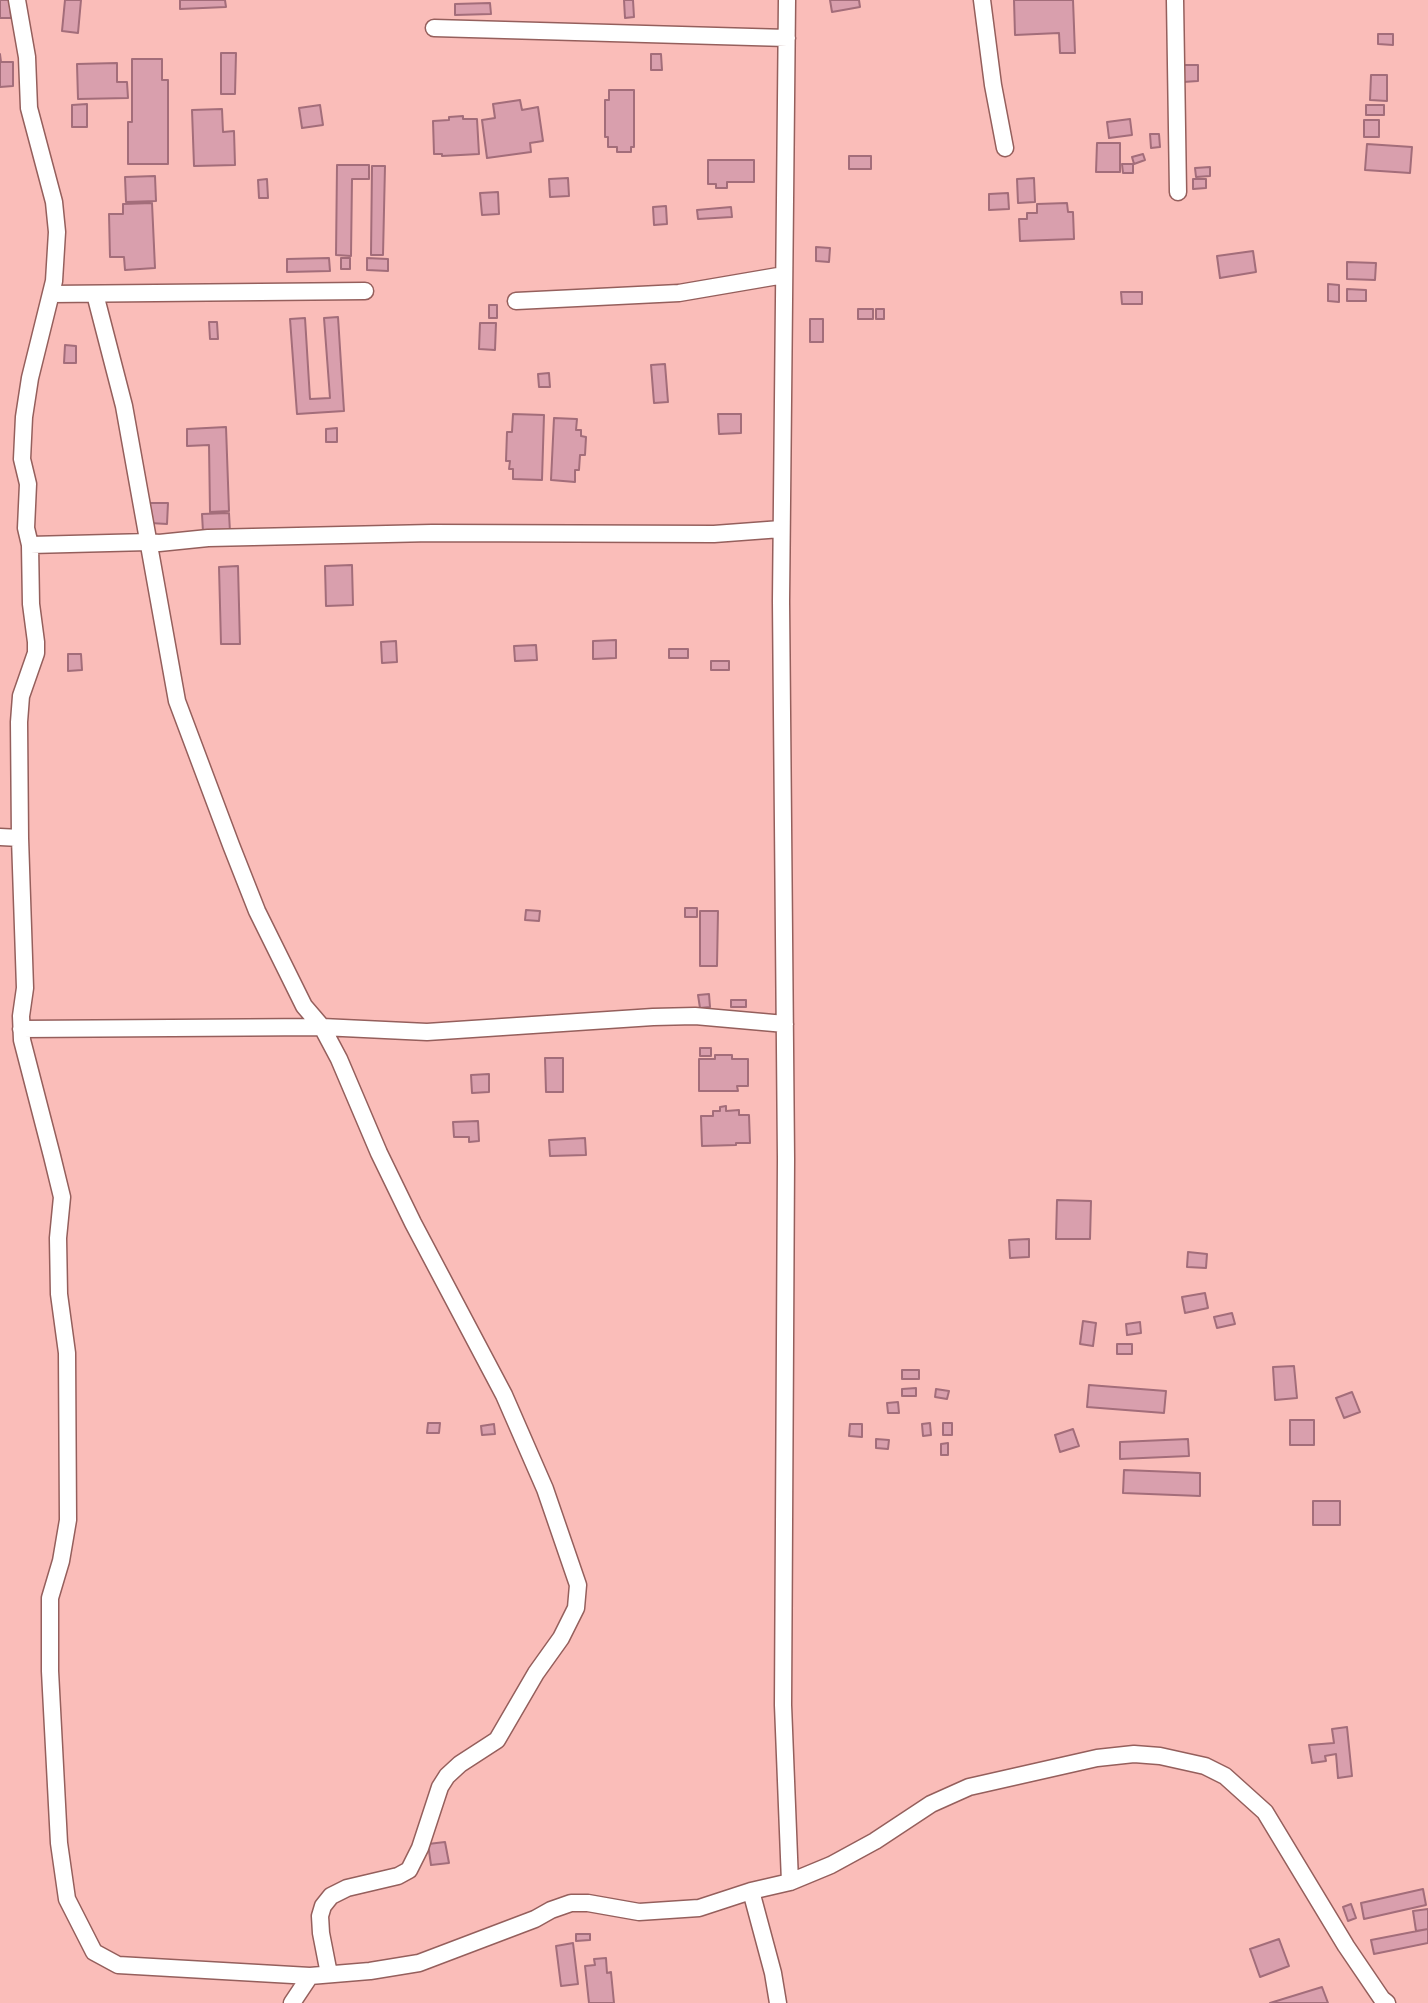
<!DOCTYPE html>
<html>
<head>
<meta charset="utf-8">
<style>
	body { margin:0 }
	canvas { display:block; background:#fabdb9 }
</style>
</head>
<body>
<canvas width="1428" height="2003"></canvas>
<script>
const g = document.querySelector('canvas').getContext('2d');
g.lineJoin = 'round';
function fill(path, color) { g.fillStyle = color; g.fill(path, 'evenodd'); }
function trace(path, color, width, dash) { g.strokeStyle = color; g.lineWidth = width; g.lineCap = dash ? 'butt' : 'round'; g.setLineDash(dash || []); g.stroke(path); }
const building = new Path2D(`
	M0,0H10L11,18H0Z
	M65,0H81L78,33L62,31Z
	M180,0H225L226,7L180,9Z
	M624,0H633L634,17L625,18Z
	M830,0H859L860,7L832,12Z
	M1014,0H1073L1075,53H1060L1059,33L1015,35Z
	M490,3L491,14L455,15V4Z
	M1378,34H1393V45L1378,44Z
	M221,53H236L235,94H221Z
	M0,54L1,62H13V86L0,87Z
	M651,54H661L662,70H651Z
	M132,59H162V80H168V164H128V122H132Z
	M117,63V82H127L128,98L78,99L77,64Z
	M1183,65H1198V81L1183,82Z
	M1371,75H1387V101L1370,100Z
	M609,90H634V147H631V152H617V147H608V137H605V100H609Z
	M520,100L522,110L538,107L543,141L530,143L531,152L487,158L482,120L495,118L493,104Z
	M87,104V127H72V105Z
	M320,105L323,125L302,128L299,108Z
	M1366,105H1384V115H1366Z
	M222,109L223,132L234,131L235,165L194,166L192,110Z
	M463,116V119H477L479,154L442,156V154H434L433,121L449,120V117Z
	M1130,119L1132,135L1109,138L1107,122Z
	M1364,120H1379V137H1364Z
	M1150,134H1159L1160,147L1151,148Z
	M1097,143H1120V172H1096Z
	M1367,144L1412,147L1410,173L1365,170Z
	M1143,154L1145,160L1134,164L1132,157Z
	M849,156H871V169H849Z
	M708,160H754V182H727V188H716V184H708Z
	M1122,164H1133V173H1123Z
	M337,165H369V179H352L351,256L336,255Z
	M372,166H385L383,255H371Z
	M1210,167V176L1196,177L1195,168Z
	M155,176L156,201L126,202L125,177Z
	M568,178L569,196L550,197L549,179Z
	M1034,178L1035,202L1018,203L1017,179Z
	M267,179L268,198H259L258,180Z
	M1193,179H1206V188L1193,189Z
	M498,192L499,214L482,215L480,193Z
	M1008,193L1009,209L989,210V194Z
	M152,203L155,268L125,270L124,257H110L109,214H123V204Z
	M1067,203L1068,212H1073L1074,239L1020,241L1019,219H1027V213H1037V204Z
	M666,206L667,224L654,225L653,207Z
	M731,207L732,217L698,219L697,210Z
	M816,247L830,248L829,262L816,261Z
	M1253,251L1256,272L1220,278L1217,256Z
	M329,258L330,271L287,272V259Z
	M341,258H350V269H341Z
	M367,258L388,259V271L367,270Z
	M1347,262L1376,263L1375,280L1347,279Z
	M1328,284L1339,285V302L1328,301Z
	M1347,289L1366,290V301H1347Z
	M1121,292H1142V304H1122Z
	M489,305H497V318H489Z
	M858,309H873V319H858Z
	M876,309H884V319H876Z
	M338,317L344,411L297,414L290,319L305,318L310,399L330,398L324,318Z
	M810,319H823V342H810Z
	M209,322H217L218,339H210Z
	M480,323H496L495,350L479,349Z
	M65,345L76,346V363H64Z
	M665,364L668,402L654,403L651,365Z
	M549,373L550,387H539L538,374Z
	M513,414L544,415L542,480L513,479V469H509L510,461H506L507,432H512Z
	M718,414H741V433L719,434Z
	M554,418L577,419L576,430H581V436L586,437L585,455H580L579,470H575V482L551,480Z
	M226,427L229,511L210,512L209,445L187,446V429Z
	M337,428V442H326V429Z
	M150,503H168L167,524L150,523Z
	M229,513L230,532H203L202,514Z
	M352,565L353,605L326,606L325,566Z
	M238,566L240,644H221L219,567Z
	M616,640V658L593,659V641Z
	M396,641L397,662L382,663L381,642Z
	M536,645L537,660L515,661L514,646Z
	M669,649H688V658H669Z
	M68,654H81L82,670L68,671Z
	M711,661H729V670H711Z
	M685,908H697V917H685Z
	M526,910L540,911L539,921L525,920Z
	M700,911H718L717,966H700Z
	M709,994L710,1007L700,1008L698,995Z
	M731,1000H746V1007H731Z
	M700,1048H711V1056H700Z
	M715,1055H732V1059H748V1086H737L738,1091H699V1059H715Z
	M545,1058H563V1092H546Z
	M489,1074V1092L472,1093L471,1075Z
	M726,1106V1111L739,1110V1115H749L750,1143H736V1145L702,1146L701,1116H713V1111H720V1107Z
	M478,1121L479,1141L469,1142V1137H454L453,1122Z
	M585,1138L586,1155L550,1156L549,1140Z
	M1057,1200L1091,1201L1090,1239H1056Z
	M1029,1239V1257L1010,1258L1009,1240Z
	M1188,1252L1207,1254L1206,1268L1187,1267Z
	M1205,1293L1208,1308L1185,1313L1182,1297Z
	M1232,1313L1235,1324L1217,1328L1214,1317Z
	M1083,1321L1096,1323L1093,1346L1080,1344Z
	M1140,1322L1141,1333L1127,1335L1126,1324Z
	M1117,1344H1132V1354H1117Z
	M1294,1366L1297,1398L1275,1400L1273,1367Z
	M902,1370H919V1379H902Z
	M1089,1385L1166,1391L1164,1413L1087,1407Z
	M916,1388V1396H902V1389Z
	M936,1389L949,1391L947,1399L935,1397Z
	M1352,1392L1360,1412L1344,1418L1336,1398Z
	M898,1402L899,1413H888L887,1403Z
	M1290,1420H1314V1445H1290Z
	M428,1423H440L439,1433H427Z
	M930,1423L931,1435L923,1436L922,1424Z
	M943,1423H952V1435H943Z
	M494,1424L495,1434L482,1435L481,1426Z
	M850,1424H862V1437L849,1436Z
	M1073,1429L1079,1446L1060,1452L1055,1435Z
	M876,1439L889,1440L888,1449L876,1448Z
	M1188,1439L1189,1456L1120,1459V1442Z
	M948,1443V1455H941V1444Z
	M1124,1470L1200,1473V1496L1123,1493Z
	M1313,1501H1340V1525H1313Z
	M1347,1727L1352,1776L1338,1778L1336,1754L1325,1756L1326,1761L1312,1763L1309,1745L1334,1743L1332,1729Z
	M445,1842L449,1863L431,1865L428,1844Z
	M1423,1889L1426,1905L1364,1919L1361,1903Z
	M1351,1904L1356,1918L1348,1921L1343,1907Z
	M1428,1909V1929L1416,1931L1413,1911Z
	M1428,1929V1943L1374,1954L1371,1940Z
	M576,1934H590V1940L576,1941Z
	M1279,1939L1289,1966L1260,1977L1250,1949Z
	M573,1943L578,1984L561,1986L556,1946Z
	M606,1958L607,1973L611,1972L614,2003H589L585,1966L595,1965L594,1959Z
	M1322,1987L1328,2003H1270Z`);
fill(building, '#d99fad');
trace(building, '#a36d7a', 2);
const minor = new Path2D(`
	M17,0L27,57L29,108L54,202L57,232L54,281L30,378L24,417L22,459L28,484L26,528L30,545L31,604L36,642V653L21,696L19,722L20,838L25,988L21,1016L22,1040L52,1156L62,1197L58,1238L59,1294L67,1353L68,1520L61,1561L50,1598V1671L59,1843L67,1899L94,1952L118,1965L310,1976L370,1971L419,1963L535,1919L551,1910L571,1903H588L639,1912L699,1908L751,1891L790,1882L831,1865L875,1841L931,1804L969,1787L1097,1758L1134,1754L1160,1756L1205,1766L1225,1776L1265,1812L1346,1946L1382,1999L1387,2003
	M787,0L781,601L786,1159L783,1705L790,1882
	M982,0L993,85L1005,148
	M1175,0L1178,192
	M434,28L787,38
	M51,294L365,291
	M95,294L124,406L177,701L231,845L257,911L304,1006L322,1027L339,1059L379,1153L413,1223L504,1395L545,1489L578,1585L576,1608L561,1638L536,1673L497,1740L460,1764L447,1776L440,1787L420,1848L409,1870L398,1876L347,1888L331,1896L323,1906L320,1916L321,1933L329,1974
	M516,301L679,293L784,275
	M30,545L149,542L159,543L208,538L432,533L714,534L781,529
	M0,837L20,838
	M21,1029L322,1027L427,1032L653,1017L695,1016L785,1024
	M751,1891L773,1973L778,2003
	M292,2003L310,1976`);
trace(minor, '#955f5c', 19);
trace(minor, '#fff', 16);
</script>
</body>
</html>
